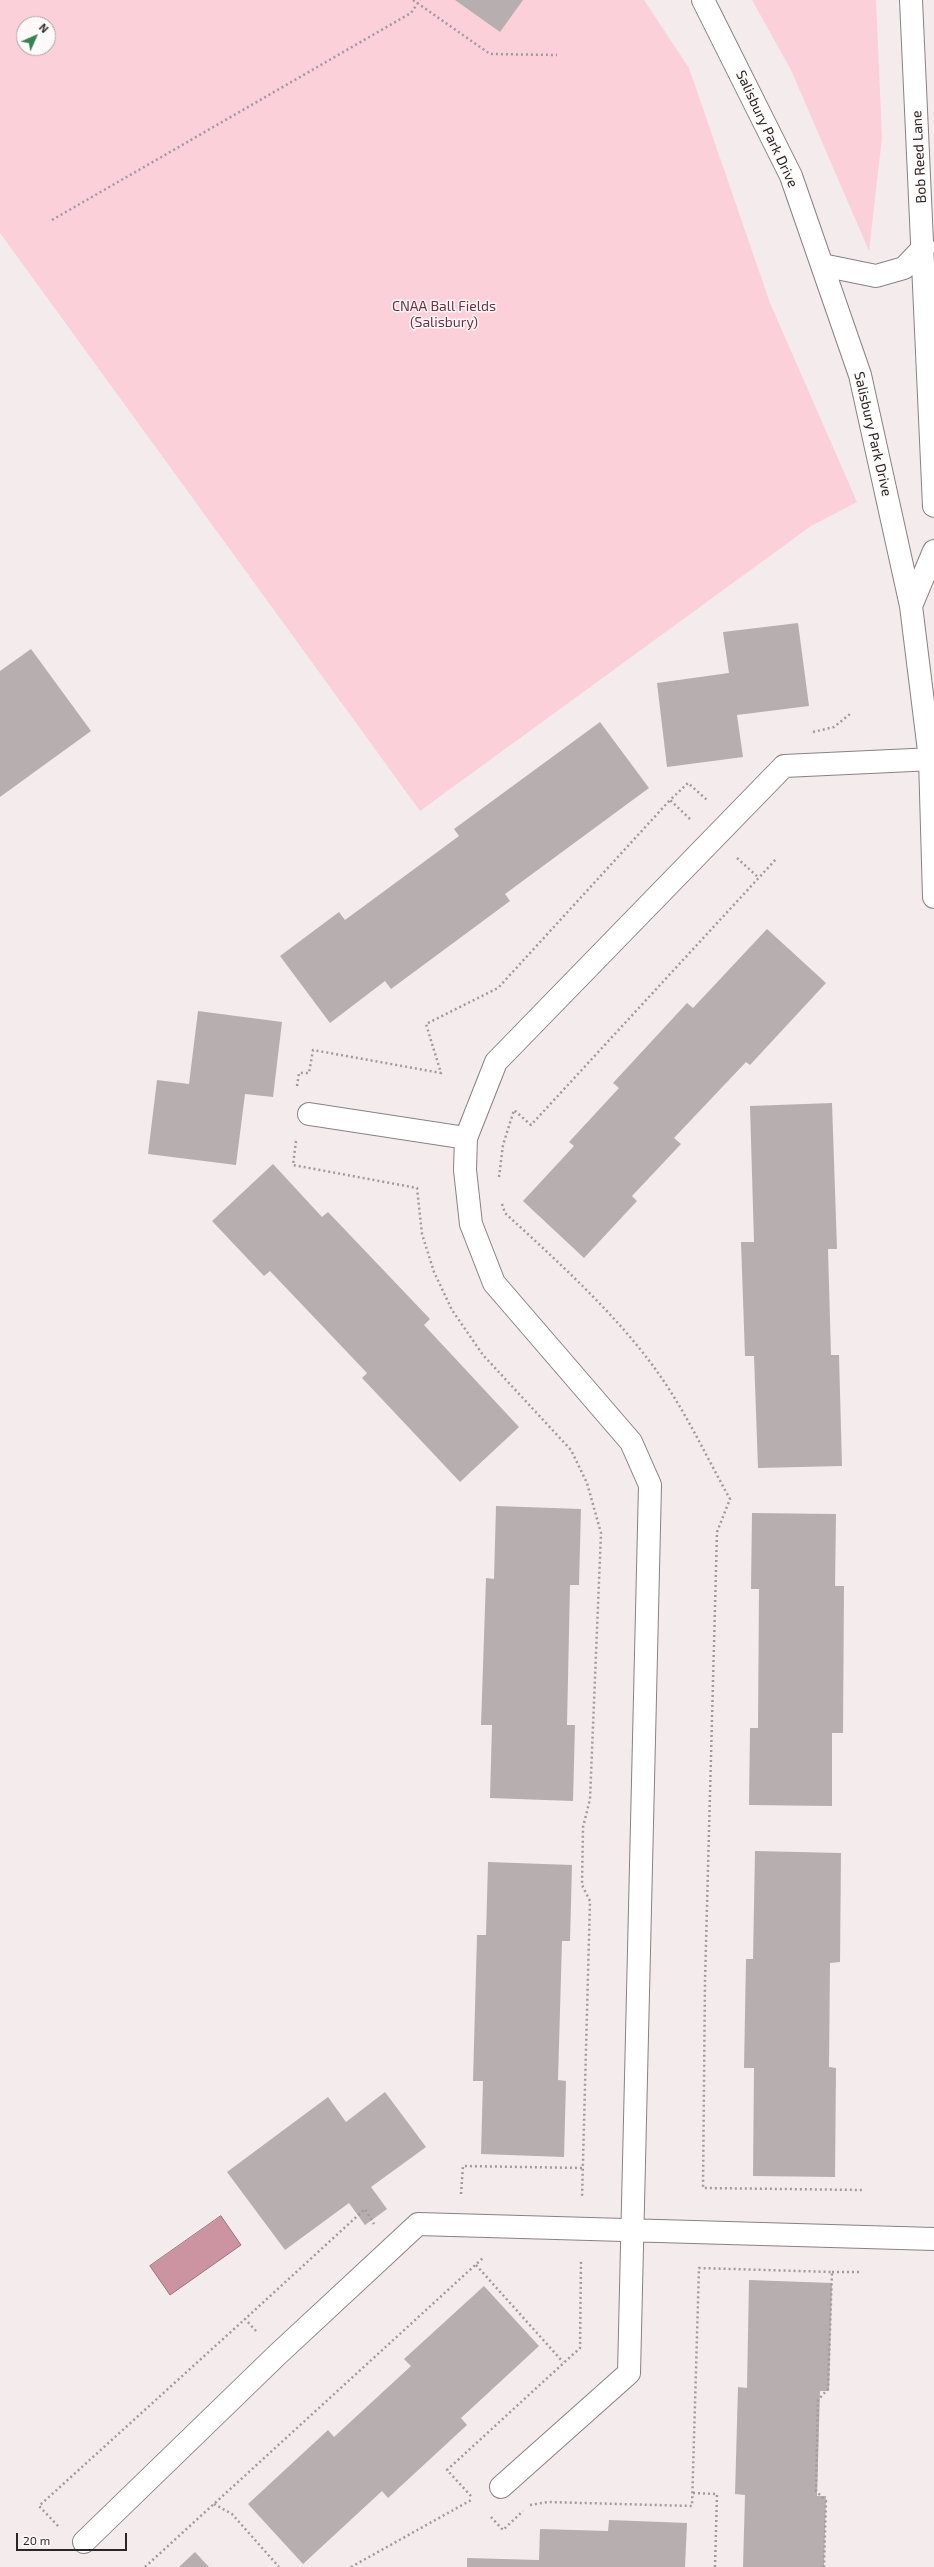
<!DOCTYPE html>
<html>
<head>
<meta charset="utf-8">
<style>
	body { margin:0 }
	#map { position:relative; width:934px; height:2567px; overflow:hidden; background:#f4ebed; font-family:"Exo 2",sans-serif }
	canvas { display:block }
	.north { position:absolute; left:16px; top:16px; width:40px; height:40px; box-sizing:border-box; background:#fff9fa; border:1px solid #a9a5a6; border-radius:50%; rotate:45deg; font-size:11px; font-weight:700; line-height:16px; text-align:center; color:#292627 }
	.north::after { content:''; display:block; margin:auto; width:14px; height:18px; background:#358353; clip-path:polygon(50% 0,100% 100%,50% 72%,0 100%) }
	.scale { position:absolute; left:16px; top:2533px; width:111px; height:18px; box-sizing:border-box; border:2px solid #292627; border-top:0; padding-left:5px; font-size:12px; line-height:14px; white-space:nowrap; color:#292627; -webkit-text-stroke:3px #fff9fa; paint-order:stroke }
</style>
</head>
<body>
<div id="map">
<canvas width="934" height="2567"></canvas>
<div class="north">N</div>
<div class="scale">20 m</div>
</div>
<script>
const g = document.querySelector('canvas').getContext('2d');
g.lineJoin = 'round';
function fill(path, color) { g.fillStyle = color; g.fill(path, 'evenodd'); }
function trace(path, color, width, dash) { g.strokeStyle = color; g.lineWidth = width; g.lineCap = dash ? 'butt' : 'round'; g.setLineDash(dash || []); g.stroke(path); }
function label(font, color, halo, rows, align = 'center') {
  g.font = font + ' "Exo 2",sans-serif'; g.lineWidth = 3; g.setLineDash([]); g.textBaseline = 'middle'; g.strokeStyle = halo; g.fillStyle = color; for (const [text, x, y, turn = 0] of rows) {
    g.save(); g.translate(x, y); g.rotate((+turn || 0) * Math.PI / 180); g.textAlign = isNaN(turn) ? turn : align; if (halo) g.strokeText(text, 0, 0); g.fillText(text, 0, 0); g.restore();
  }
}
fill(new Path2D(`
	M0,0H644L689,68L770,303L857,502L811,526L420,811L0,233ZM24,24H48V48H24Z
	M752,0H876L882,138L869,251L791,70Z`), '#fbd0d9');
const water = new Path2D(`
	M221,2216L241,2245L170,2295L150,2266Z`);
fill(water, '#cc94a1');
trace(water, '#9b737c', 1);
fill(new Path2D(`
	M455,0H523L500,32Z
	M798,623L809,706L737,715L743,757L667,767L657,683L729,673L723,632Z
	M31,649L91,731L0,797V671Z
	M600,722L649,788L505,894L510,901L391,989L385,981L330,1023L280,956L339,912L345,920L459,836L454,829Z
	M767,929L826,983L750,1065L746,1062L674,1138L681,1144L632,1196L637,1201L584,1258L523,1201L574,1146L569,1142L619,1088L613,1083L687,1003L693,1008Z
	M198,1011L282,1022L273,1097L245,1094L236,1165L148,1154L157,1080L189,1084Z
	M832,1103L837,1249H828L831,1355H839L842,1466L758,1468L754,1356H745L741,1242H754L750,1106Z
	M273,1164L322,1217L328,1212L430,1319L424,1325L519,1427L460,1482L362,1378L367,1373L270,1271L264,1276L212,1221Z
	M496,1506L581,1509L579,1585H570L567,1725H575L573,1801L490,1798L492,1725H481L486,1578L494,1579Z
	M752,1513L836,1514L835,1586H844L843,1733H832V1806L749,1805L750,1728H758L759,1589H751Z
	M755,1851L841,1853L840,1962L830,1963L829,2067L836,2068L835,2177L753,2176L754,2068H744L746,1959H753Z
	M488,1862L572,1865L570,1941H562L558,2080L566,2081L564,2157L481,2154L483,2081H473L477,1935H486Z
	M385,2092L426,2147L371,2187L387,2209L365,2225L349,2203L285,2250L227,2172L328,2097L346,2122Z
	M749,2280L832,2283L829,2391H820L817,2496H826L824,2567H743L745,2495L735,2494L738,2387L747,2388Z
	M484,2286L539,2346L461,2418L467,2425L388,2498L382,2491L303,2564L248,2504L328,2430L334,2437L411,2366L404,2359Z
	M609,2520L687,2523L685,2567H467V2558L539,2560L540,2529L608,2531Z
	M195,2552L209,2567H179Z`), '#b7aeb0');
const street = new Path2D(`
	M309,1114L466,1138
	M501,2487L629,2373L650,1485L631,1442L494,1283L471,1224L465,1170L466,1138L496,1062L784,766L934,759
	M84,2542L277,2355L418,2224L934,2239`);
const secondary = new Path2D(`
	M703,0L791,176L860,375L911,606L930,759L934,897
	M911,0L934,506
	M822,265L876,276L904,268L924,247
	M911,606L934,551`);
trace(street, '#898182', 24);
trace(secondary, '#898182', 24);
trace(new Path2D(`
	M413,0L490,54L557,55
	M52,220L411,13L420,0
	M813,732L834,727L850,714
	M690,819L670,800L688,783L707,800
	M737,858L759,878
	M297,1086L299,1073H309L313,1050L441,1073L426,1024L498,988L670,800
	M296,1141L293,1165L417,1188L422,1234L434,1272L452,1310L483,1355L571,1450L587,1483L601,1533L590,1799L583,1827L582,1885L590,1901L582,2198
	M499,1177L503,1145L514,1110L531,1125L777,858
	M502,1204L505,1213C556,1260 615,1313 656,1370C685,1410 706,1456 730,1499L717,1532L705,1981L703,2188L862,2190
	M461,2194L463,2166L584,2168
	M476,2265L563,2362
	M832,2272H861
	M256,2331L245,2319L365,2209L374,2224
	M693,2493L717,2494L715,2567
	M471,2496L447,2470L580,2348L581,2259
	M214,2504L232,2514L279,2567
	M530,2505L548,2502L692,2506L699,2268L832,2272L828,2389L818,2400L816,2491L826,2501L824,2567
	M491,2517L503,2530L523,2511
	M58,2526L39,2506L245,2319
	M145,2567L484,2257
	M351,2567L473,2499`), '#a19a9c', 2.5, [2, 3]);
trace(street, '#fff', 22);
trace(secondary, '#fff', 22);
label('14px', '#292627', '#fff9fa', [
	["Salisbury Park Drive",767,129,65],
	["Bob Reed Lane",919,157,-93],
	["Salisbury Park Drive",873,434,77]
]);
label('14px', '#712c41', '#fff9fa', [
	["CNAA Ball Fields",444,306],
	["(Salisbury)",444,322]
]);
</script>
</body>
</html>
